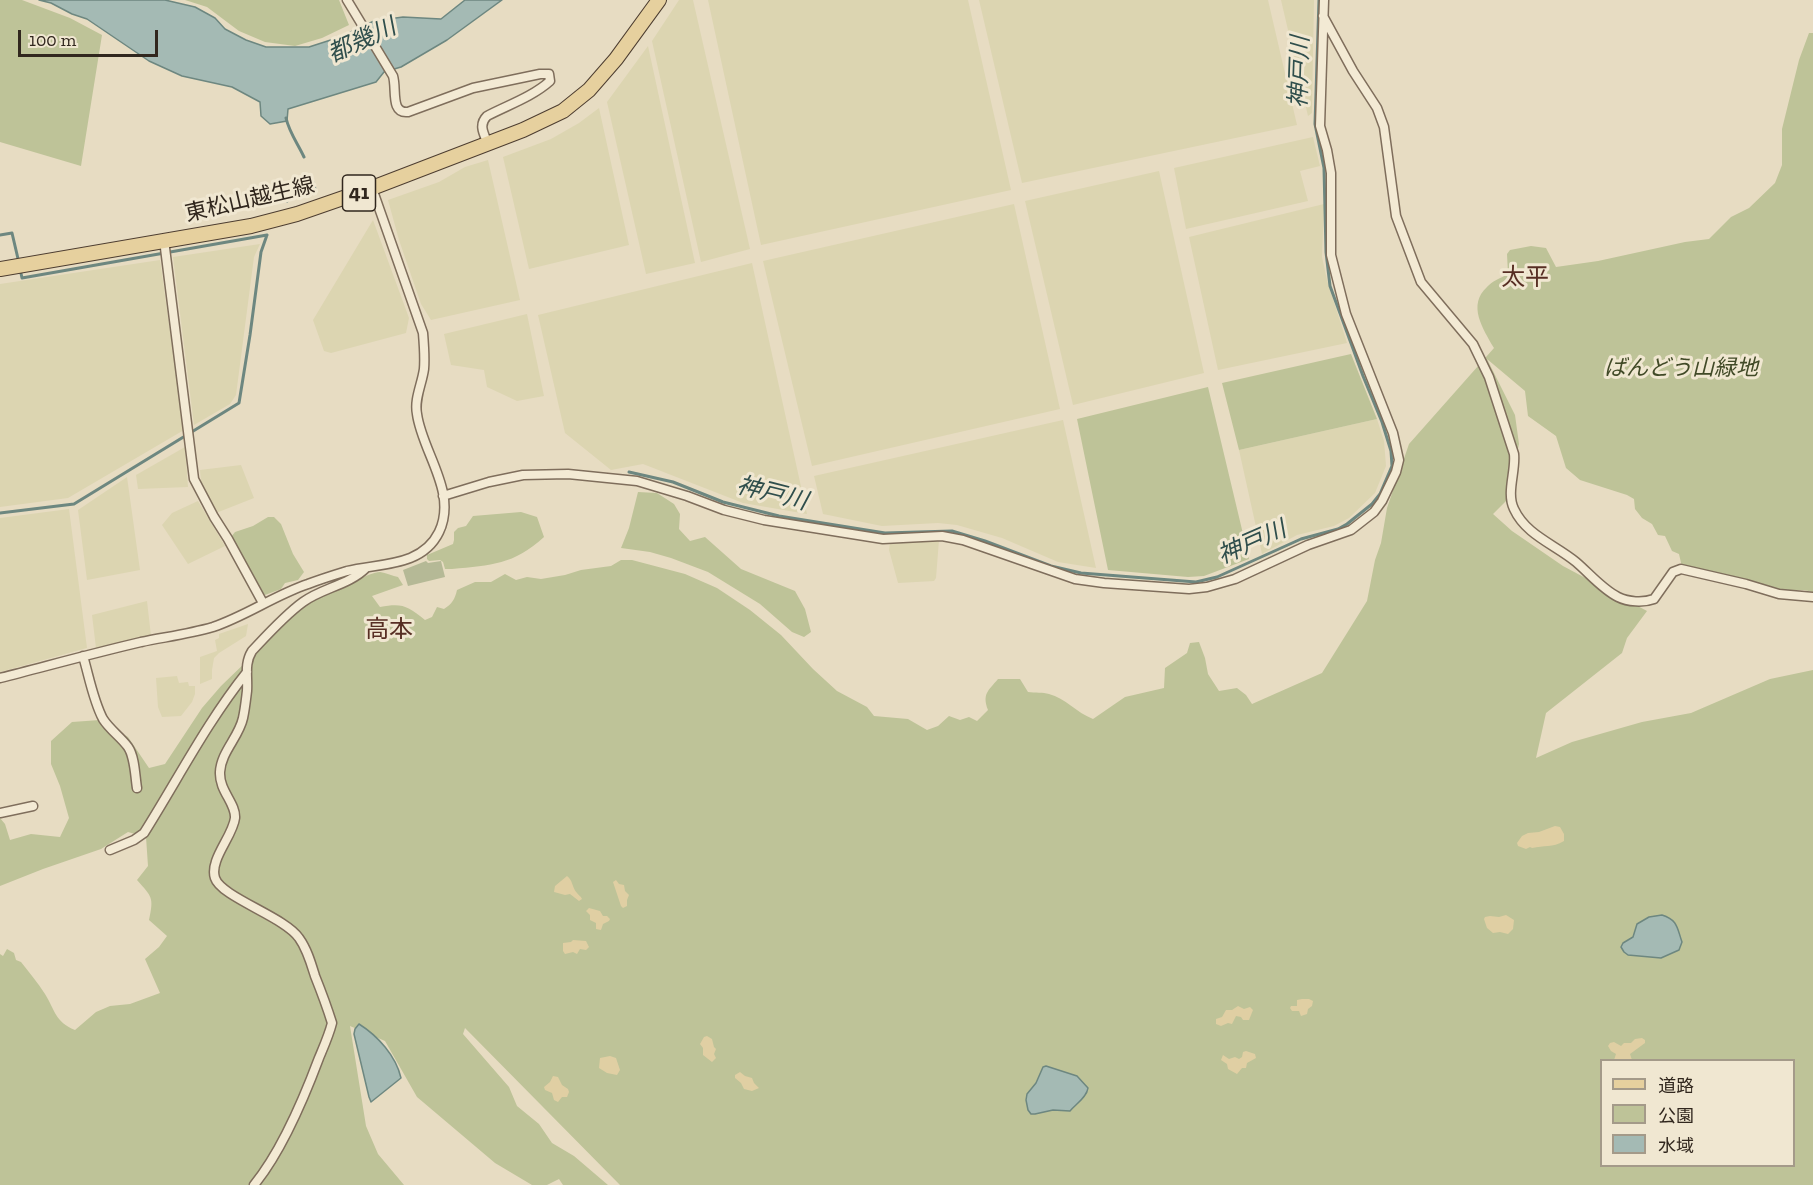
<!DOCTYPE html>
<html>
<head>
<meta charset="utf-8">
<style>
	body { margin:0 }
	#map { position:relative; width:1813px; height:1185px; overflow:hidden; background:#e7dcc2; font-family:"Zilla Slab","Noto Sans JP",serif }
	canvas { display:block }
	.legend { position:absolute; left:1600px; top:1059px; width:195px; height:108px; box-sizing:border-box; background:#f0e7d1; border:2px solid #a49a89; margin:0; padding:8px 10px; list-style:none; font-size:18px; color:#31271e }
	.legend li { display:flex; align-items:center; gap:12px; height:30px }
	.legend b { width:30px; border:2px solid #a49a89 }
	.scale { position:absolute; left:18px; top:30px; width:140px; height:27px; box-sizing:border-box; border:3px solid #31271e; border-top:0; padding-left:8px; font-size:18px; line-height:21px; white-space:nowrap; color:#31271e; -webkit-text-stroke:4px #f0e7d1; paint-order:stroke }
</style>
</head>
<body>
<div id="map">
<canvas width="1813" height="1185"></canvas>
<ul class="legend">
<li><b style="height:8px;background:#e6d09e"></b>道路</li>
<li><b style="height:16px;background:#bec398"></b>公園</li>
<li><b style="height:16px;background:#a4bab4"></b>水域</li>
</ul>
<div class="scale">100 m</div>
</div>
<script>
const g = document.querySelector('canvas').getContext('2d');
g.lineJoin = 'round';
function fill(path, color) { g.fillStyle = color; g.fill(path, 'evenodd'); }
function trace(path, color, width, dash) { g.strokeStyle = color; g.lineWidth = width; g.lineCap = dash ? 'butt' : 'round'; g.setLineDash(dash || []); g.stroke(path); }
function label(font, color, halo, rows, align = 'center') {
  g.font = font + ' "Zilla Slab","Noto Sans JP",serif'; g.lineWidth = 6; g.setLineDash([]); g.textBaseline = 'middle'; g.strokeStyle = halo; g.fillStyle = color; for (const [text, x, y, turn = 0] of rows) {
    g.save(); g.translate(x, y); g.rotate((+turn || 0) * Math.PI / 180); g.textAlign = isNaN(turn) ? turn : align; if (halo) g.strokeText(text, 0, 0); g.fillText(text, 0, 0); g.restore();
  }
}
fill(new Path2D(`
	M679,0H693L750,249L701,262L652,41Z
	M708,0H968L1011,190L761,245Z
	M979,0H1268L1297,125L1022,183Z
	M1281,0H1314L1312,113L1308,116Z
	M648,46L695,263L646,274L607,102Z
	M599,108L629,245L529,269L503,157L551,139L579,123Z
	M1313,137L1320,166L1300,171L1308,201L1186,229L1174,168Z
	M488,160L520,300L431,320L421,304L399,240L388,200L439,182L465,167Z
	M1159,171L1204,373L1073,405L1025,201Z
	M1014,204L1060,409L812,466L763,261Z
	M1324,204L1322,257L1327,280L1347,343L1218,370L1189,237Z
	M373,220L409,318L406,333L331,353L324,351L313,320Z
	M260,244L254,257L236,395L230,404L194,425L173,257Z
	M160,260L184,430L68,498L0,507V284Z
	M752,263L807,514L743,503L643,464L611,470L565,433L538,315Z
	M527,314L544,396L517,401L487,387L484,370L451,365L444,334Z
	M1377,419L1384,441L1386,466L1375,493L1349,518L1334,526L1297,535L1262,554L1239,450Z
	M1063,420L1096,568L1058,562L1002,538L957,525L938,523L882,526L823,514L814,476Z
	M185,447L188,487L138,489L136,475Z
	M241,465L254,498L216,513L201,482L200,470Z
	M127,477L140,570L87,580L78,510Z
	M198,501L225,546L188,564L162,525L172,513Z
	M69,509L87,648L0,672V518Z
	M939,540L936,578L934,581L898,583L889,550L890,543Z
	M147,601L151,636L96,648L92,615Z
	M248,624L246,636L219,653L214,658L212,670V679L200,684V657L217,651L215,640L219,638V634Z
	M177,676L179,683L188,682L189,686H195V694L192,702L181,716L162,717L158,707L156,678Z`), '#dcd5b1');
fill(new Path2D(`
	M0,0H22L70,18L102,35L81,166L0,142Z
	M185,0H339L349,25L322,38L295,46L265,42L239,31L207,7Z
	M1809,33H1813V592L1804,590L1782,591L1682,567L1679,554L1672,551L1665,536L1658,535L1652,524L1642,518L1635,509L1634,499L1627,495L1580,480L1566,468L1556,436L1528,416L1525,391L1487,359L1515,415L1519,444L1507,500L1493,514L1512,531L1563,566L1647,611L1627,638L1622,653L1546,713L1536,758L1572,742L1642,722L1691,713L1770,679L1813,670V1185H620L465,1028L463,1034L509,1087L517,1106L539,1124L552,1143L574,1156L608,1185H563L559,1179L547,1185H532L495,1163L417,1097L385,1041L350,1026L366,1126L378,1154L404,1185H0V954L3,956L7,949L14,953L16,960L21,962C29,972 38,983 45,994C55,1010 55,1022 75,1030L96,1012L110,1006L130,1004L160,993L145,959L159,947L167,936L149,920C154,897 152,897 137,880L148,866L146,837L128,832L101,849L43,869L0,886V818L5,824L10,840L31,834L60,837L69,818L60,786L51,764V741L72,722L100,720L128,737L149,768L165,764L202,708L221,686L306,604C318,597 370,572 380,572C386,573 393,576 398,577L403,585L372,596L380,607C403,603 407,606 425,620L432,617L437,607L444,609C452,604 455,599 457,590L475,582H491L505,574L516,580L527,577L541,579L565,575L581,570L611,566L621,560H632L685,574L717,588L750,610L781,635L813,669L837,691L867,707L874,716L908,719L927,730L938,726L949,716L960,720L969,717L977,721L988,710C982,694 988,691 998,679H1020L1028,692C1035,693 1043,692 1049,694C1065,698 1077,713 1093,719L1125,697L1164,688L1165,668L1187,653L1190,643L1199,642L1205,658L1208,674L1219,691L1237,688L1246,695L1252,704L1322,673L1367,601L1375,560L1381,543L1387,508L1409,444L1494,348C1483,329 1467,305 1487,287C1492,281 1501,278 1508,274L1507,254L1510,250L1531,246L1546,248L1556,267L1598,261L1685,242L1709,239L1731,217L1749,208L1775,183L1782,165V129L1799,60ZM1602,1060H1794V1166H1602Z
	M1351,354L1377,419L1239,450L1222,383Z
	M1208,387L1249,559L1204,576L1188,577L1108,570L1077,419Z
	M638,492L657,493L674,504L680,514L679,529L690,541L705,537L741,569L795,591L805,609L811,632L804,637L792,632L760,604L708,572L671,558L650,552L621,548L629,528Z
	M521,512L537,517L544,537C513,565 492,565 452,569H445L443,562L440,560L429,561L427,559V555L453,544L454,540V532L458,528L466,526L473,516Z
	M268,517H274L281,524L293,554L304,572L298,580L285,583L281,589L265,595L259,589L253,576L231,537L235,532L253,526Z`), '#bec398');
fill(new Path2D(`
	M1555,826L1560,827L1564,834V841C1552,848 1544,845 1532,848L1530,847L1526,849L1518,846L1517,843L1522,836L1528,833L1539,832Z
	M567,876C573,880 572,888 577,893C578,895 581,896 582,899L579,901L570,894L565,895L554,892L555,886Z
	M616,880L619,884L624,885L625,891L629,895L627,900V906L623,908L621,906L613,882Z
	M589,908L600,911L603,916H607L610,919L609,921L603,924L601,930L596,929V923L590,920V915L586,911Z
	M1506,915L1514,920L1513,929L1508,934L1500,932L1493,933L1487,928L1484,919L1485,917L1490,916L1499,917Z
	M573,940L586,941L589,947L586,950L580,949L577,954L573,952L565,954L563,951V943L571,942Z
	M1302,999H1309L1313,1001L1312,1006L1308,1009L1307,1014L1301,1016L1299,1011H1292L1290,1008L1291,1006H1297V1000Z
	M1238,1006L1244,1009L1250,1007L1253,1010L1249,1020H1243L1241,1017L1236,1016L1232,1024L1228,1023L1221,1026L1216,1024V1019L1222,1017L1226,1010H1232Z
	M707,1036L712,1039L714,1047L716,1049L714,1054L716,1058L712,1062L703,1055V1048L700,1044L704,1037Z
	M1642,1038L1645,1040V1043L1630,1054L1632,1060H1614L1616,1054L1611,1051L1608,1046L1610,1043L1614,1042L1621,1046L1624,1043H1631L1635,1039Z
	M1246,1051L1255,1054L1256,1058L1247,1063L1246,1068H1242L1237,1074L1228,1069L1227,1064L1221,1060L1223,1055L1229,1059L1235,1057L1239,1059L1242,1057L1243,1052Z
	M610,1056L616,1058L620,1070L617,1075L607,1073L599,1068L600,1058Z
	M740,1072L745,1076L752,1078L754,1083L759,1088L752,1091L744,1089L741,1083L735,1078V1075Z
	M553,1076L558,1077L562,1085L568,1089L569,1092L567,1097H562L558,1102L554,1100L552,1093L545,1090L544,1087L550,1082Z`), '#e0cfa3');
fill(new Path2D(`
	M426,561L428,563L441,561L445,577L408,586L403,570Z`), '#b5b996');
const water = new Path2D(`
	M39,0H165L195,7L215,18L225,29L246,40L266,47H309L340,37L374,21L403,17L441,19L465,0H502L447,40L401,67L384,72L376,82L288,109L287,121L270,124L261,116L260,102L232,87L182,76L149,61L87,19L72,14L51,3Z
	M1662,915C1678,920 1677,928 1682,942L1679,950L1661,958L1628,955L1624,952L1621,947L1623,943L1633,937L1637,924L1649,917Z
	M359,1024C378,1036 396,1056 401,1078L371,1102L369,1097L354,1034L355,1029Z
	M1046,1066L1077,1076L1088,1088C1087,1097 1076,1104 1070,1111L1053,1110L1035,1114H1031L1028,1110L1026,1100L1027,1094L1036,1083L1043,1067Z`);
fill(water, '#a4bab4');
trace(water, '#6d8780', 1.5);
trace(new Path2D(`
	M286,118C289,132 298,144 304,157
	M287,201L289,197L315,189L312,179
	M0,235L12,233L19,263
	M20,269L22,278L267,235
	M629,472L673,482L723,502L779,516L885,533L952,531L985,541L1051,566L1081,573L1196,582L1217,577L1301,539L1338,529L1347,524L1372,504L1380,494L1392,466L1391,451L1382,422L1363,376L1330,286L1326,252L1324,168L1315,124L1319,0
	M0,513L74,504L239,403L250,335L261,252L267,235`), '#6d8780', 3);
const minor = new Path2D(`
	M347,0L393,76C397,89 390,114 408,112L473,88L540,74H549L550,81C532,97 508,105 487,116C478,125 484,134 488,144
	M1323,16L1353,71L1377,108L1384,127L1396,216L1421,282L1473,344L1489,377L1514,454C1516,471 1506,493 1514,509C1526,535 1554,544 1576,562C1589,573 1602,589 1618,597C1628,602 1643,603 1654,599L1673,572L1681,569L1746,584L1779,594L1813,597
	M164,240L194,479L214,517L228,539L263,603
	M443,496L489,482L523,475L568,474L637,481L687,496L724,510L764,520L883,539L942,536L963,540L1075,579L1104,583L1189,589L1207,587L1235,579L1308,545L1351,530L1374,512L1382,501L1396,472L1399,460L1393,433L1346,314L1331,255V173L1327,150L1320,126L1324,0
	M83,656C89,676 93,700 103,719C110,730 121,737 128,747C135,757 135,776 137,788
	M0,678C47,666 94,653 141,642C165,637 189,634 213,627C246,616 275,595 308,584C321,579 334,575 347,571C380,563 422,567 439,532C458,492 422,452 417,414C414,399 422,384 424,369C425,357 424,345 423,333L372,188
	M0,813L33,806
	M110,850L134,840L144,833C178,779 207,722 247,672
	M254,1185C281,1152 304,1098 319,1058C324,1046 329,1035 332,1023C327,1007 321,991 315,976C311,963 307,949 299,938C285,917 221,897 215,878C209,860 233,836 235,818C236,803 219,791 220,772C221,752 239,737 243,718C245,709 246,699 247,691C248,676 244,664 252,651C268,634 285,615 303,602C322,588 349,585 366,568`);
const primary = new Path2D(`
	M0,269L251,226L297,214L372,188L523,130L563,111L589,90L616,59L659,0`);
trace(minor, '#7f6e5c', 11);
trace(primary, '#4d3d30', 16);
trace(minor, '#f3ead4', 8);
trace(primary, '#e6d09e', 14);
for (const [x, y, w] of [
	[359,193,33]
]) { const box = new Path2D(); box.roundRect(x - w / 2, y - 18, w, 36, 4.5); g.fillStyle = '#f0e7d1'; g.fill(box); trace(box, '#31271e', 1.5); }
label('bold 21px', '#31271e', null, [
	["41",359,193]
]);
label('22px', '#31271e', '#f0e7d1', [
	["東松山越生線",250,200,-13]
]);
label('italic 22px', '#414a27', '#f0e7d1', [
	["ばんどう山緑地",1681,369]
]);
label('italic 24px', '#2f4e4c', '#f0e7d1', [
	["都幾川",362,41,-25],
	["神戸川",1300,72,-88],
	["神戸川",772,494,14],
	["神戸川",1252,543,-24]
]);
label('24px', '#572e23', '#f0e7d1', [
	["太平",1525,278],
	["高本",389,630]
]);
</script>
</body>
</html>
